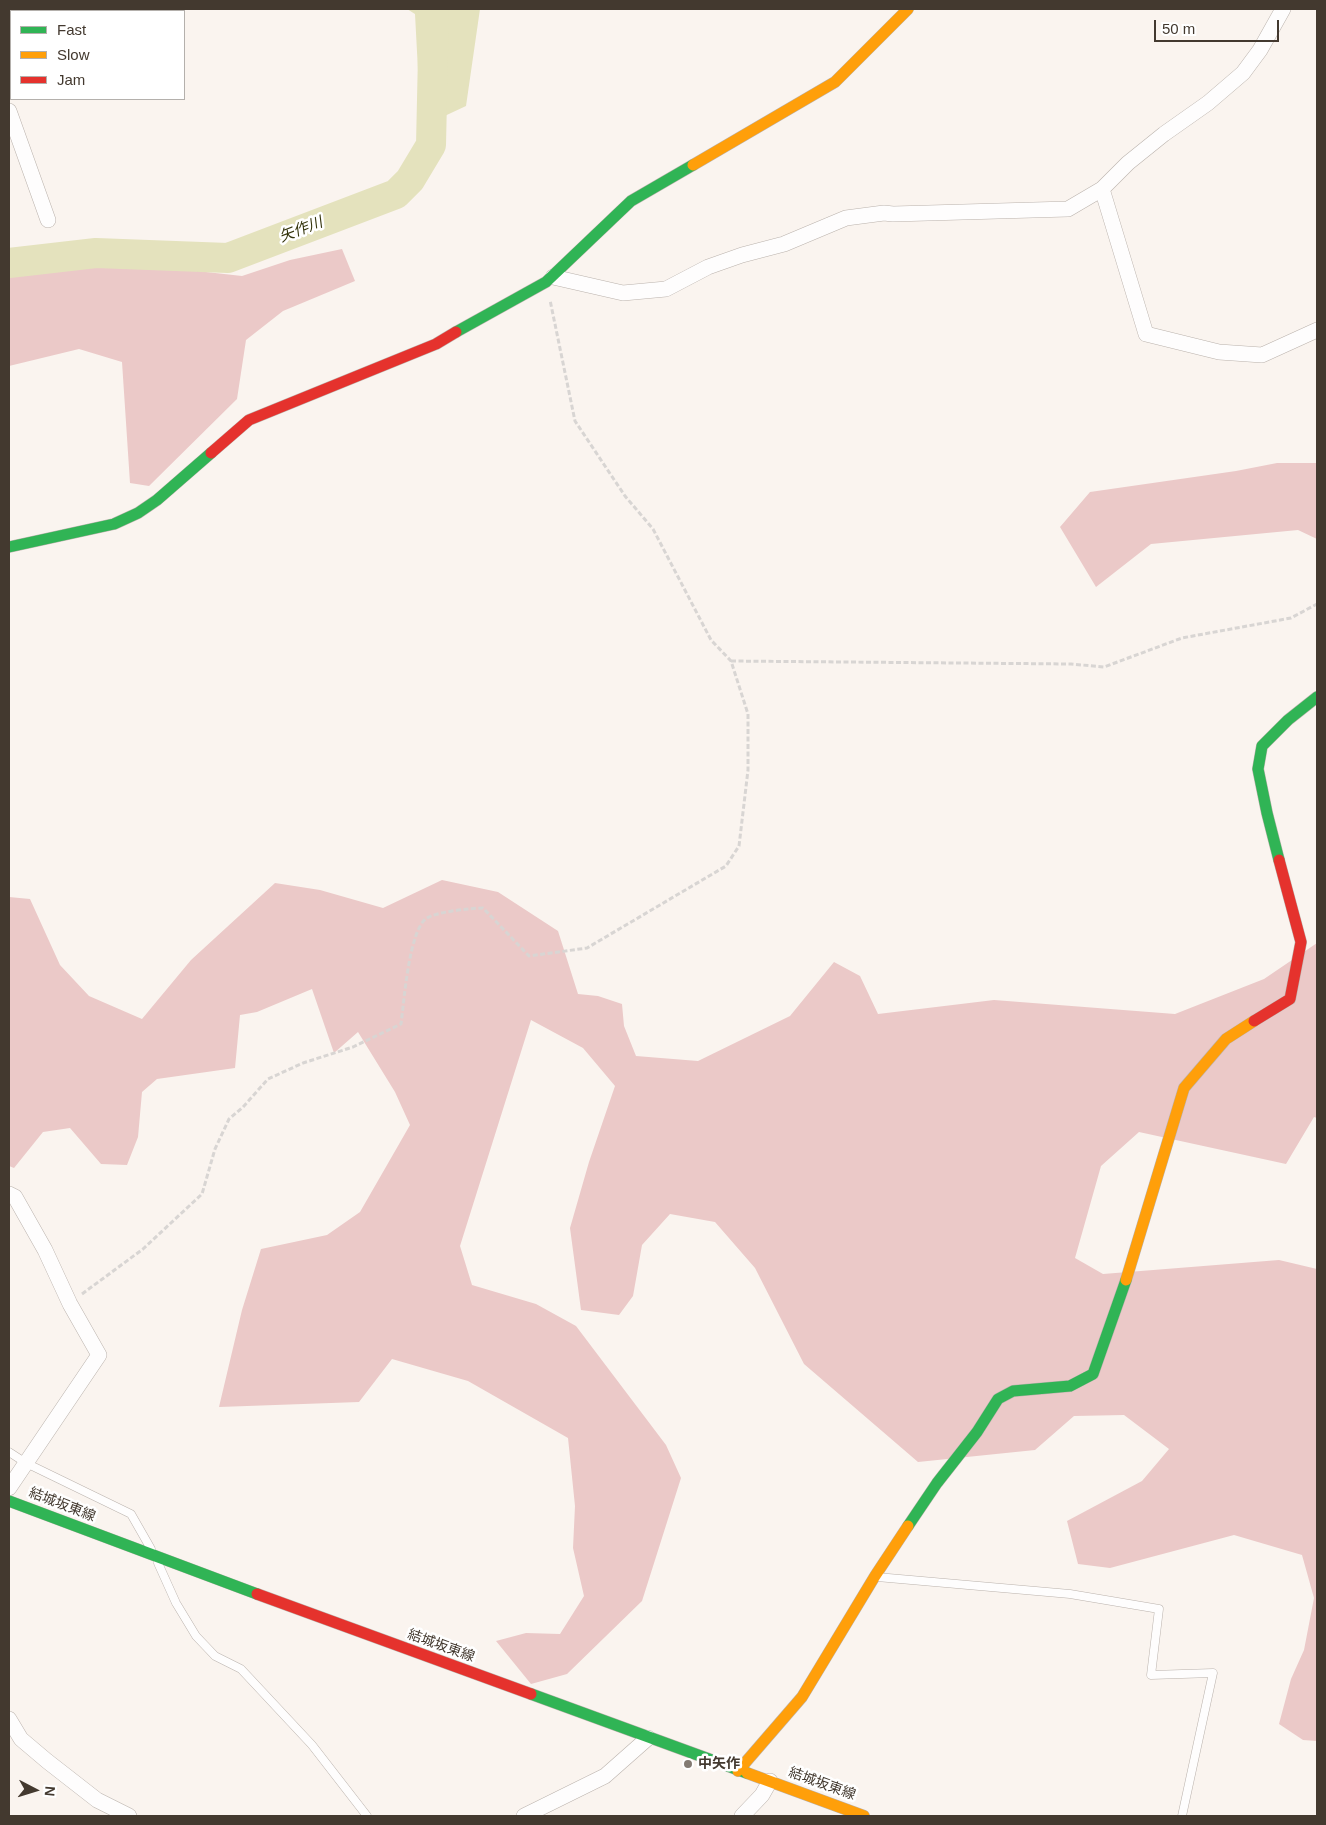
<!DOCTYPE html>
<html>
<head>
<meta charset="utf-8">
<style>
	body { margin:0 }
	#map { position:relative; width:1326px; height:1825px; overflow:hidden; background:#faf4ef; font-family:Arial,sans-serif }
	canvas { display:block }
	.frame { position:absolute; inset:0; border:10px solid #43392f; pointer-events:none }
	.legend { position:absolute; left:10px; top:10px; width:175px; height:90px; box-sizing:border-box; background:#fff; border:1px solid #b4b0ac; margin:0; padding:6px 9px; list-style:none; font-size:15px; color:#43392f }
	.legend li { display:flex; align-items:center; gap:10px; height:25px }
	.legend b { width:25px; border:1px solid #b4b0ac }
	.north { position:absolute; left:10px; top:1765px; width:50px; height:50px; -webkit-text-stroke:4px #fff; paint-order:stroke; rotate:95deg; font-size:14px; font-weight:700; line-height:20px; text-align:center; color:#43392f }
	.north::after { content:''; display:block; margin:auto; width:18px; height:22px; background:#43392f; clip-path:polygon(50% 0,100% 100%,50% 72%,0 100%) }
	.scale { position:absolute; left:1154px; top:20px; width:125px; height:22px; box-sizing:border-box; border:2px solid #43392f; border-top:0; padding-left:6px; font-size:15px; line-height:18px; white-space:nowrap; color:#43392f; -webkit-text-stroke:4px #fff; paint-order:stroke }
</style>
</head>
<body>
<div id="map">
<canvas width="1326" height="1825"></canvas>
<div class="frame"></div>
<ul class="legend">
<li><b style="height:6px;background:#30b455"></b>Fast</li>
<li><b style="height:6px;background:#ff9f0a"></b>Slow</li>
<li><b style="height:6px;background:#e5322d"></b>Jam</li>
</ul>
<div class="north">N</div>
<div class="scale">50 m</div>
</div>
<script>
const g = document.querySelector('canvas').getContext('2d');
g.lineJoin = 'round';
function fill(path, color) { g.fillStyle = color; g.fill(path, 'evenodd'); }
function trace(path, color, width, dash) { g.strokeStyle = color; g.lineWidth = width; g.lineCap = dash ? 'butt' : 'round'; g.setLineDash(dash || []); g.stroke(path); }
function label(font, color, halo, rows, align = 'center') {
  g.font = font + ' Arial,"Noto Sans JP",sans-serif'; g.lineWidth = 5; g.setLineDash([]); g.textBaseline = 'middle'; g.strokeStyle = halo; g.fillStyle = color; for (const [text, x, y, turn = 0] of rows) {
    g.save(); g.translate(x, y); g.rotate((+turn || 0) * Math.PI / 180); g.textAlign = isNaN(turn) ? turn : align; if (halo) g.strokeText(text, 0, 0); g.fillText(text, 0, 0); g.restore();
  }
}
fill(new Path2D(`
	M342,249L355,281L283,311L246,340L237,399L149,486L130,483L122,362L79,349L9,366V267L99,260L242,276L290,260Z
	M1277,463H1317V539L1298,530L1151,544L1096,587L1060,527L1090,492L1236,471Z
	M442,880L498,892L558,931L578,994L598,996L622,1004L624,1026L636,1056L698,1061L790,1016L834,962L860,976L878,1014L994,1000L1175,1014L1264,979L1317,943V1118L1314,1117L1286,1164L1139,1132L1101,1166L1075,1258L1103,1274L1279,1260L1317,1269V1741L1303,1740L1279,1724L1291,1679L1304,1650L1314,1598L1302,1555L1234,1535L1110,1568L1078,1564L1067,1521L1142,1481L1169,1449L1124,1415L1074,1416L1035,1450L918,1462L804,1364L755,1268L715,1222L670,1214L642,1245L633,1296L619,1315L581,1310L570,1228L589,1162L615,1086L583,1048L531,1020L460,1246L472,1285L536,1304L576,1326L666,1445L681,1478L642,1601L567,1674L531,1684L496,1641L526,1633L560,1634L584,1596L573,1548L575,1506L568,1438L468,1381L392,1359L359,1402L219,1407L242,1310L261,1249L327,1235L360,1212L410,1125L395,1092L358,1032L334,1053L312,989L257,1012L240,1015L235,1068L157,1079L142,1092L138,1137L127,1165L101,1164L70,1128L43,1132L14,1168L9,1166V897L30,899L60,965L89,996L142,1019L191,960L275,883L320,890L383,908Z`), '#ebc9c8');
fill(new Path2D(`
	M407,9H480L466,106L421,127L415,14Z`), '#e4e2bd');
trace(new Path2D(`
	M9,263L96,253L228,258L396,194L410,180L431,145L434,9`), '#e4e2bd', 30);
const lane = new Path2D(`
	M9,1452L26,1463L131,1514L151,1549
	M158,1563L176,1603L196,1636L215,1656L241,1669L312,1745L367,1816
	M877,1577L1070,1594L1159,1609L1151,1675L1213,1673L1182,1816`);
const street = new Path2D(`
	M9,111L48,220
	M1102,189L1146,334L1219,352L1262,355L1317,330
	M553,277L623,293L666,289L708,267L742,255L784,244L846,218L884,213L893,214L1068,209L1102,189L1128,163L1164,134L1208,103L1243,73L1260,50L1283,9
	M9,1194L15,1197L45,1250L70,1304L99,1355L9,1488
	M9,1719L21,1739L47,1761L97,1800L129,1816
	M524,1816L605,1776L648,1738
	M742,1816L762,1795L770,1781`);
const fast = new Path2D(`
	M9,12L17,9
	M456,332L546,282L631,201L693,165
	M9,547L114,524L138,513L157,500L211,453
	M1279,860L1267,813L1258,769L1262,746L1288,720L1317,697
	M9,1501L257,1594
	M908,1526L937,1483L977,1432L998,1399L1013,1391L1070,1386L1093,1374L1126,1280
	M531,1694L747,1773`);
const slow = new Path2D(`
	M693,165L835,82L908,9
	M1126,1280L1184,1088L1226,1039L1254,1021
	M738,1771L802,1697L875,1576L908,1526
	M747,1773L864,1816`);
const jam = new Path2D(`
	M211,453L249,420L436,344L456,332
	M1254,1021L1290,999L1301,942L1279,860
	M257,1594L531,1694`);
trace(lane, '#bab2ac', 9);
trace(street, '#bab2ac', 16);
trace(fast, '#bab2ac', 12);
trace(slow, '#bab2ac', 12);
trace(jam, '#bab2ac', 12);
trace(new Path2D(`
	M731,661L1071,664L1104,667L1182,638L1291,618L1317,604
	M82,1294L143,1249L202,1194L215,1149L229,1119L243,1107L268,1079L303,1063L353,1047L401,1024C404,1002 409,929 427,918C436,912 471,908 483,908L529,956L587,948L726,866L739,846L748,770V714L731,661L711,640L653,529L625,496L575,421L550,300`), '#d8d5d3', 3, [5, 2.5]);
trace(lane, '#fefdfd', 8);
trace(street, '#fefdfd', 15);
trace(fast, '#30b455', 11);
trace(slow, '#ff9f0a', 11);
trace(jam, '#e5322d', 11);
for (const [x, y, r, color] of [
	[688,1764,5,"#837a72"]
]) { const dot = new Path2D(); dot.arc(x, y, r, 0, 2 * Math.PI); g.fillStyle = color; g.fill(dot); trace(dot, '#fff', 2); }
label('14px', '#43392f', '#fff', [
	["結城坂東線",62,1505,21],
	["結城坂東線",441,1646,20],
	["結城坂東線",822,1784,20]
]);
label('bold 14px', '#43392f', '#fff', [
	["中矢作",698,1764]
], 'left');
label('italic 15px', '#35350d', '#fff', [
	["矢作川",301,230,-21]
]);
</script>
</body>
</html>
